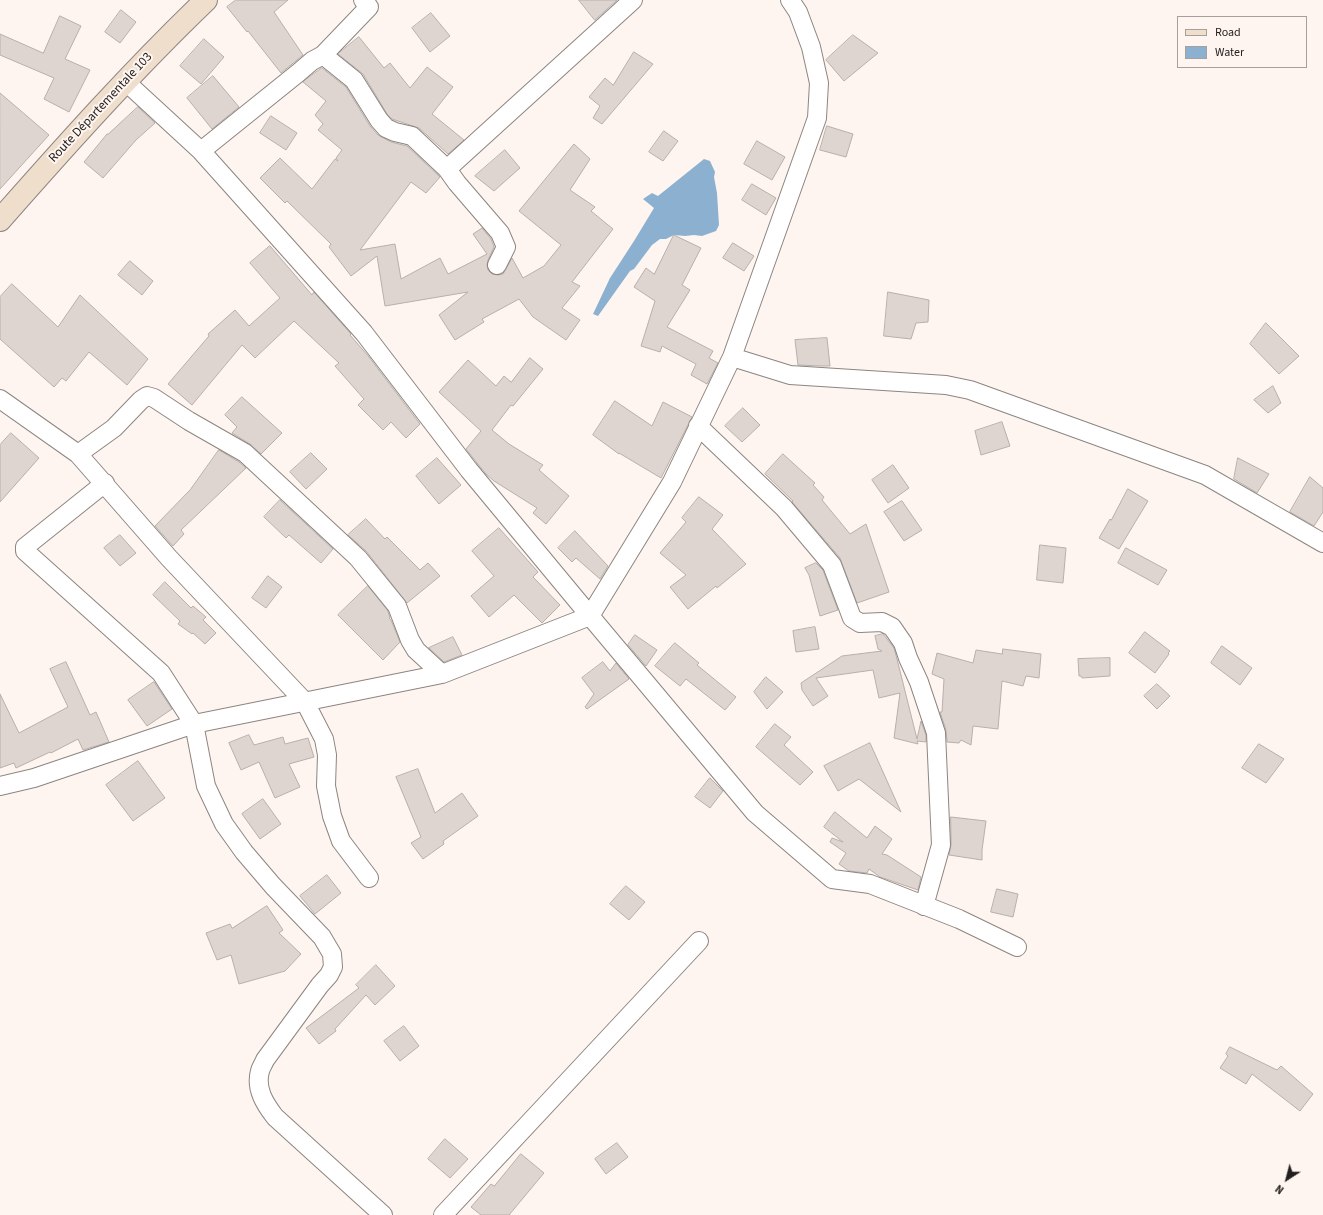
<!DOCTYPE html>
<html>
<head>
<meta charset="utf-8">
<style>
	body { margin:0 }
	#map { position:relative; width:1323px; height:1215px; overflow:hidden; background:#fef5f0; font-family:"Source Sans 3",sans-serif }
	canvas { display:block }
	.legend { position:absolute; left:1177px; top:16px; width:130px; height:52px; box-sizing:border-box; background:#fef5f0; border:1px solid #a69f9c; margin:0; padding:5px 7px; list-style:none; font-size:12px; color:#211e1d }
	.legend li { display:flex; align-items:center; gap:8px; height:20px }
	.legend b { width:20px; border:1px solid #a69f9c }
	.north { position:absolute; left:1267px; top:1159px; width:40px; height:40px; -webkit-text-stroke:3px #fef5f0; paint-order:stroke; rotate:216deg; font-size:11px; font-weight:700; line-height:16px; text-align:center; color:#211e1d }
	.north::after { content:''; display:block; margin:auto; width:14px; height:18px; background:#211e1d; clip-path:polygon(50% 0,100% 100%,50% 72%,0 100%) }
</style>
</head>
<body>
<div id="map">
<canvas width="1323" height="1215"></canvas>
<ul class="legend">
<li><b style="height:5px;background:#eedecb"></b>Road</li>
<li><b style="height:11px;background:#8bb0d0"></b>Water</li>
</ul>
<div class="north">N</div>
</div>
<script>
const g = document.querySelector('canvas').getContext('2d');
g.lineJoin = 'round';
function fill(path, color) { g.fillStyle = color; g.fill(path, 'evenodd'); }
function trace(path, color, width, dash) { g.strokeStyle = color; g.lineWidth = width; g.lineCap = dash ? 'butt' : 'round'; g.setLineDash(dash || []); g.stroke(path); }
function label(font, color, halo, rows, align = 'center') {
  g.font = font + ' "Source Sans 3",sans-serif'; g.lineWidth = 4; g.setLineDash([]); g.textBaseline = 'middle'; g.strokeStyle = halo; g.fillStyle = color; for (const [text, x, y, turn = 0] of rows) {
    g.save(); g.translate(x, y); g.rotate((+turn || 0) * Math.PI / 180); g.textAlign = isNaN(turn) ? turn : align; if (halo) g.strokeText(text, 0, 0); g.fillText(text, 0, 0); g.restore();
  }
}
fill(new Path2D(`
	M704,159L710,161L715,172L714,177L717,193L719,225L716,231L702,236L694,235L685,236L674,235L666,239H660L652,245L634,269L630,271L598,316L593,314L610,278L634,241L654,208L643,199L652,193L658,196Z`), '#8bb0d0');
const building = new Path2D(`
	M236,0H288L274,12L303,55L281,73L248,31L247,32L227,7Z
	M579,0H617L595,20Z
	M121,10L136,22L120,43L105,32Z
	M431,13L450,36L430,52L412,28Z
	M60,16L81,26L65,59L90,70L69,112L44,99L54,78L0,55V34L43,53Z
	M853,35L878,53L844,81L826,60Z
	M359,37L384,68L390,63L410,88L427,67L453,87L432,114L464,140L448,154L419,128L392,119L387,114L363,74L338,54Z
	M204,39L224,57L201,84L180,66Z
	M634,52L653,64L602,124L593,118L600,106L589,97L605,78L613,85Z
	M322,68L346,87L370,126L378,135L391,142L407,146L440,177L426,193L411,182L360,250L395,244L401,279L440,258L448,274L487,254L473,234L482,228L491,239L494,247L488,260L487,265L488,270L492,274L498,275L503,274L512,258L523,278L544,266L561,245L519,211L574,144L590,159L570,190L595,207L591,211L613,229L572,282L580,286L562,308L580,320L566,340L533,317L519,299L482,319L484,322L455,340L439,315L468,292L385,306L377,256L351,276L329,247L331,244L287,201L285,203L260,178L280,158L312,189L335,159L338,161L336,158L342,150L318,130L323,124L315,115L326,101L303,82Z
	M213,76L239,107L212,129L187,98Z
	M0,93L49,135L0,189Z
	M138,107L155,123L136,140L103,178L84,162L107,134H108Z
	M271,116L297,133L286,150L260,133Z
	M827,126L853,134L846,157L820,150Z
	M664,131L678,141L663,161L649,152Z
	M757,141L785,157L772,180L744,164Z
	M505,150L520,168L494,191L475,176Z
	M752,184L776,198L766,215L742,200Z
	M674,235L701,248L682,285L690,290L667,327L713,351L709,358L718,363L707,384L691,375L696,364L662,346L660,352L641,346L655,301L634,287L646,268L654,274Z
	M733,243L754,256L744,271L723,258Z
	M270,246L312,295L314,292L351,334L350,335L369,357L420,424L406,438L391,422L383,430L358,405L364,399L335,366L339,363L294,321L255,358L242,345L192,405L168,384L209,336L208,334L235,310L249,326L280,298L250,263Z
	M130,261L153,281L142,295L118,275Z
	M12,284L58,327L80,295L148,359L127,385L89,352L66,381L62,378L54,387L0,339V297Z
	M888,292L929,300L928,322L916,323L911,339L884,336Z
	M1266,323L1299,356L1279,374L1250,344Z
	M827,338L830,366H821L798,365L795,340Z
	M530,358L543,369L513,406L511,405L492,430L509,444L543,465L539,470L569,496L546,524L533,513L537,508L494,481L486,474L477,463L466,449L481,431L439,392L468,360L496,386L504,376L511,382Z
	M1273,386L1281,403L1268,413L1254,400Z
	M242,397L282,433L261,454L250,444L232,433L237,427L225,415Z
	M615,401L652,426L663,402L692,417L661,478L619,453V454L593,435Z
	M743,408L760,425L742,442L725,426Z
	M1002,422L1010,446L981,455L975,431Z
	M11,433L39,458L0,502V445Z
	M219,450L239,462L246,468L181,530L184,534L173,546L155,526L190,490Z
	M311,453L327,469L306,489L290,472Z
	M783,454L815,483L813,485L824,497L822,500L850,534L866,524L889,592L857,603L840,558L792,502L793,501L765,474Z
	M437,458L461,485L439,504L416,476Z
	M1238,458L1269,474L1257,493L1234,479Z
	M893,465L909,488L888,503L872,480Z
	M1310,477L1323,488V512L1314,526L1290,512Z
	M1128,489L1148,501L1119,549L1099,538L1110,519L1111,520Z
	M699,497L723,515L712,529L746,564L717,588L716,586L688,609L670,587L686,575L660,553L686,522L682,518Z
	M280,500L333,549L321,563L289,535L286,538L264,517Z
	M902,501L922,530L904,541L884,512Z
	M366,519L385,539L387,537L420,570L428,563L440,576L407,603L366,551L348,535Z
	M499,528L538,572L533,577L560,605L542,623L514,595L489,617L471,596L494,576L472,551Z
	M575,531L608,566L600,579L576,558L572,562L558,548Z
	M120,535L136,553L120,566L104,548Z
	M1040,545L1066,548L1063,583L1037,580Z
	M1126,548L1167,570L1158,585L1118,563Z
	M816,563L823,570L838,610L820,616L809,575L805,568Z
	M268,576L282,587L266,608L252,598Z
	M165,582L191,608L193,606L206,617L203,620L216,633L205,644L193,633L192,634L178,624L180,621L153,595Z
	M368,586L388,611L390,618H389L391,620L400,642L383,660L338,615Z
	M815,627L819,649L796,652L793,631Z
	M1145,632L1170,651L1168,653L1169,654L1155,673L1129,653Z
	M883,634L894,648L897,659L917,739L921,721L926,735V742L917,741L918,744L894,738L900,693L879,698L873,670L816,678L828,696L813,706L802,690L801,683L842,656L882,651L878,649L875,636Z
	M635,635L657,650L646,666L628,645Z
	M453,637L462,655L444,662L429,648Z
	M675,643L699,663L697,665L736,697L725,710L686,679L680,686L655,666Z
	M1222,646L1252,668L1240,685L1211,663Z
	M1003,649L1041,654L1039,678L1026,676L1023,686L1002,681L998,729L973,726L971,745L961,740L959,743L947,742L946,730L940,712H942L944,679L932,674L937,653L973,663L976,650L1002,654Z
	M1110,658V676L1082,678L1081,676H1079L1078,659Z
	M66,662L90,715L96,712L109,742L83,750L78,739L51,753L50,752L16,768L14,763L0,768V694L19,733L68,707L50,669Z
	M603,662L610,671L616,663L629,679L587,709L585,707L594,694L582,678Z
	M766,677L783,692L767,709L754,692Z
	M154,682L172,709L147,726L128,700Z
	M1157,684L1170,696L1157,709L1144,696Z
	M775,724L791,737L784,745L813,772L800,785L756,747Z
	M249,735L254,745L283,737L285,744L308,738L314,757L289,764L300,787L275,798L259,762L241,770L229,743Z
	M870,743L901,812L859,779L838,791L824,766Z
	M1259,744L1284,759L1266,783L1242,768Z
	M138,761L165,798L133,821L106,785Z
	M418,769L435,813L462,793L478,816L443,841L444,844L423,859L411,843L421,837L396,777Z
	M710,778L723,791L710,808L695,797Z
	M263,799L281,824L260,839L242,814Z
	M835,812L867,838L875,826L892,839L882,854L887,855L921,877L918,890L880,877L869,869L867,873L849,871L839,864L846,853L830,842L832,838L843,842L824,827Z
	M951,817L986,821L982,850V860L949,855L951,845Z
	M327,875L341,893L315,914L300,896Z
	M626,886L645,902L629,920L610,904Z
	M997,889L1018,894L1013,917L991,912Z
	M267,906L283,930L279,933L301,954L285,971L239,984L231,955L217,960L206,933L230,924L232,928Z
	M376,965L395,986L375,1005L366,995L335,1029L336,1031L319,1044L306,1028L359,988L356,985Z
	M404,1026L419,1046L400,1061L384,1041Z
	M1230,1047L1277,1070L1281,1066L1313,1094L1300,1111L1252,1074L1246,1084L1220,1068L1228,1056L1226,1054Z
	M445,1139L468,1159L450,1178L428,1159Z
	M617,1143L628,1157L606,1174L595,1159Z
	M521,1154L544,1173L509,1215H481L471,1207L491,1184L494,1186Z`);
fill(building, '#ded5d0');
trace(building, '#b8afab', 1);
const minor = new Path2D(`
	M790,0L798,12L811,47L819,83L817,118L732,357L672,482L590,616L755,813L832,879L870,884L959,919L1017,947
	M323,55L369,7L363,0
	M201,151L298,73L312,61L323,55L354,80L379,120L386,128L395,132L412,136L447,169L457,183L500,233L506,247L497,265
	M447,169L633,0
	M732,357L790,375L946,385L970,390L1205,475L1323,543
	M0,399L78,454L169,558L305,702L324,739L327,755L326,786L332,816L341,841L369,878
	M698,426L784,508L832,565L852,618L860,623L882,622L892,627L903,643L908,658L919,682L936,733L941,845L924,906
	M78,454L114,428L141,400L147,396L154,398L189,421L245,453L358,558L397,606L410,640L416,650L442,674
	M105,483L25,547V551L161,673L194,724L442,674L590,616L469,470L364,333L201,151L126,82
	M0,786L34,778L194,724L206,786L224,824L244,852L273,886L322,937L332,954L333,967L329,975L320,985L265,1060C264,1063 261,1067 260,1071C255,1089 265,1104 275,1117L383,1215
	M443,1215L699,941`);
const secondary = new Path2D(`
	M0,220C66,145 134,69 206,0`);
trace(minor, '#8d8581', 20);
trace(secondary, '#8d8581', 24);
trace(minor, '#fff', 18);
trace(secondary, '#eedecb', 22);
label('13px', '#211e1d', '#fef5f0', [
	["Route Départementale 103",101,108,-47]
]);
</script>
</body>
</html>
